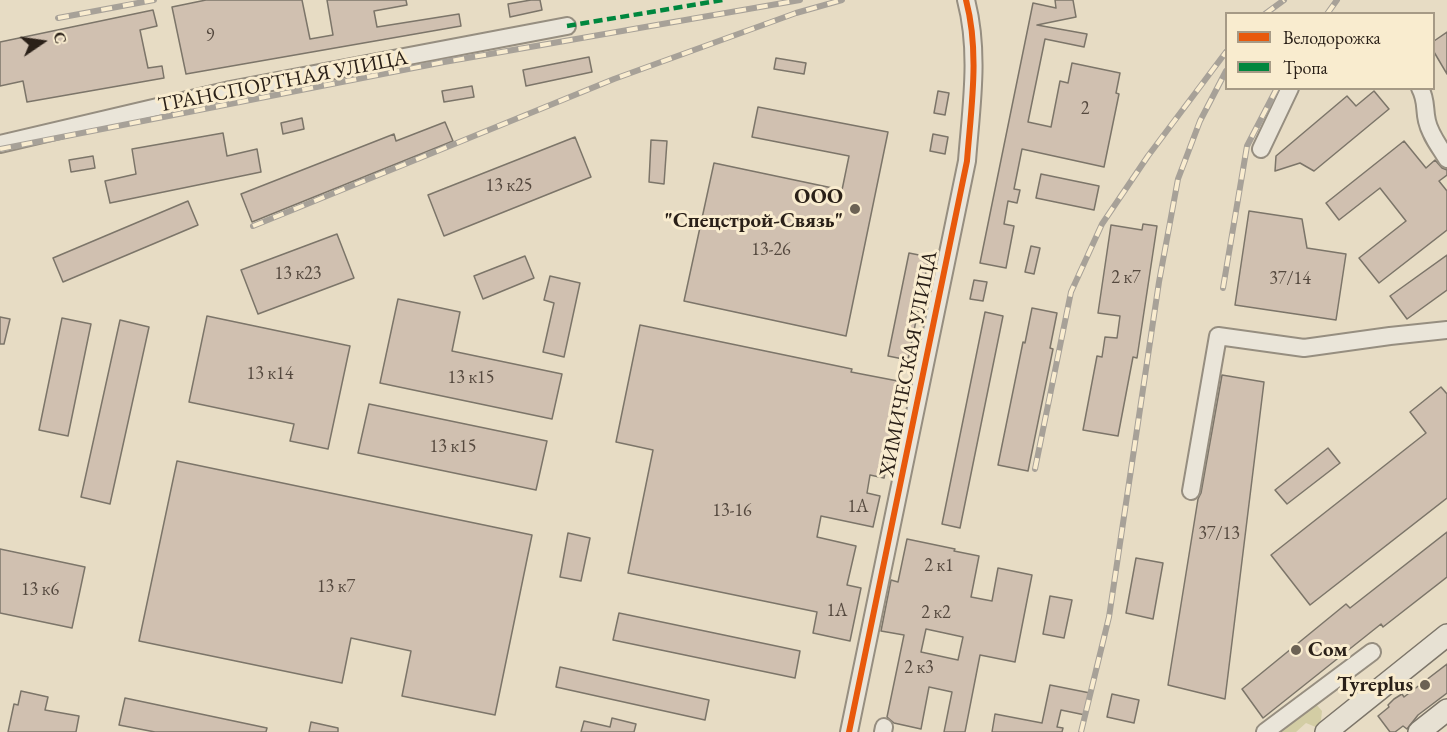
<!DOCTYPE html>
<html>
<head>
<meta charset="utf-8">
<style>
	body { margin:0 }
	#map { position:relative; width:1447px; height:732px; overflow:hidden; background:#e7dcc4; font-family:"EB Garamond",serif }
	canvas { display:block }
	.legend { position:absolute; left:1225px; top:12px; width:210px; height:78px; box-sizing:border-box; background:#f9eccf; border:2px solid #a69a86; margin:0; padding:8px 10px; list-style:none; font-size:18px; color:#2a2018 }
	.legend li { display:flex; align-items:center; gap:12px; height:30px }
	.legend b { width:30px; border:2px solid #a69a86 }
	.north { position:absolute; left:12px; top:12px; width:60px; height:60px; -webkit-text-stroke:4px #f9eccf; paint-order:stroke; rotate:77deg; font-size:16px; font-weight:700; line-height:24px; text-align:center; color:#2a2018 }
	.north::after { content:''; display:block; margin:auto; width:21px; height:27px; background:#2a2018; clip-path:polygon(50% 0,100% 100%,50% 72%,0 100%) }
</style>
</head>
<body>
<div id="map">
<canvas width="1447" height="732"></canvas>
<ul class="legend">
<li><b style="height:8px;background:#e8590c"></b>Велодорожка</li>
<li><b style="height:8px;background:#00873e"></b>Тропа</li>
</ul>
<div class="north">С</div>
</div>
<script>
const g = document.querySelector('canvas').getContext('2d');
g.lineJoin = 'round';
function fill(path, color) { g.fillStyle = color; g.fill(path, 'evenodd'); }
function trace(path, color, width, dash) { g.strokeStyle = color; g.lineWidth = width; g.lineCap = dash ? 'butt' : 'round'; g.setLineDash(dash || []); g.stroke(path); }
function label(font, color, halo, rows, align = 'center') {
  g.font = font + ' "EB Garamond",serif'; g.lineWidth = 6; g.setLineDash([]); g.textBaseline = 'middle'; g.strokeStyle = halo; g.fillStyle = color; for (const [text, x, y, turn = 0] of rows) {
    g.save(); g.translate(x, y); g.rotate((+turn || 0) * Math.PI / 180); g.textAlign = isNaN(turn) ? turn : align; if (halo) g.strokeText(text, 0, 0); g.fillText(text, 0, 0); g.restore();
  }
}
fill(new Path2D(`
	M1315,703L1322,711L1321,720L1318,728L1306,723L1296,732H1276Z`), '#d3cda4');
const building = new Path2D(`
	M206,0H302L310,39L333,35L327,0H406L407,5L374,11L377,27L459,14L461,26L186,74L172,7Z
	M531,0H540L542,10L510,17L508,4Z
	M1055,0H1073L1076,17L1037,25L1087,34L1084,47L1045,39L1028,122L1051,127L1060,81L1068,83L1072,63L1120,73L1116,93L1119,94L1104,167L1022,149L1014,189L1020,190L1017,203L1008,201L1004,224L1014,226L1006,268L980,263L1033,3L1056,8Z
	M153,10L157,26L140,30L148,68L162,66L164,78L27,102L23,81L0,86V42Z
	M1447,32V74L1434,52V41Z
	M589,57L592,72L526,86L523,70Z
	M776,58L806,63L804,74L774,69Z
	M472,86L474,97L444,102L442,91Z
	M938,91L949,93L945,115L934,113Z
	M1374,91L1389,109L1314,171L1300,163L1275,171L1276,156L1347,96L1356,106Z
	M758,107L888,132L846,336L684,301L714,163L842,190L849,156L752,137Z
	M302,118L304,129L283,134L281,123Z
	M445,122L453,141L252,222L241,194L394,134L396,141Z
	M223,133L227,156L257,149L261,172L110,203L105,181L136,174L132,149Z
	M933,134L948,137L945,154L930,151Z
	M575,137L591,177L444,236L428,195Z
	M651,140L667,141L664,184L649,182Z
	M1404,141L1426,168L1435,160L1442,168L1447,170V175L1439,181L1447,191V230L1379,283L1359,258L1406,221L1380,188L1339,220L1326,203Z
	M93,156L95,168L71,172L69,160Z
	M1041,174L1099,186L1094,210L1036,198Z
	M188,201L198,225L63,282L53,258Z
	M1249,211L1302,219L1307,248L1346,254L1336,320L1235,305Z
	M1143,224L1157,226L1137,358L1133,357L1118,436L1083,430L1097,356L1102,357L1105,337L1117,338L1120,316L1098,313L1111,225L1142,230Z
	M337,234L354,278L258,314L241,270Z
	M1031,246L1040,248L1034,274L1025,272Z
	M909,253L929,257L908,360L888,356Z
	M1447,255V290L1407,319L1390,296Z
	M525,256L534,278L483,299L474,276Z
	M550,276L580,283L564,357L543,352L554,303L544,300Z
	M974,280L987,282L983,301L970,299Z
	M398,299L460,312L452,351L562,374L552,419L380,383Z
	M1032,308L1057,313L1050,348L1053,349L1028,471L998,465L1023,342L1025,343Z
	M985,312L1003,316L960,528L942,524Z
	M207,316L350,346L328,449L290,441L294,424L189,402Z
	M0,317L10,319L4,344H0Z
	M62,318L91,324L68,436L39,430Z
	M120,320L149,327L110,504L81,497Z
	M640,325L852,369L851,372L903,382L884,478L870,475L867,493L880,496L873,527L821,516L817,537L856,546L847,585L861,588L850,641L813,633L817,612L628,573L653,450L616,442Z
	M1222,375L1264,382L1225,699L1168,685L1198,499L1201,493Z
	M1441,387L1447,394V498L1310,605L1271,555L1426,433L1410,412Z
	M369,404L547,441L536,490L358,453Z
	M1328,448L1340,463L1287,504L1275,490Z
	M177,461L532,535L495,715L402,696L411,651L351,638L342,683L139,641Z
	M1447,532V577L1383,627L1381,624L1263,718L1242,689L1346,604L1350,608Z
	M568,533L590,538L581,581L560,577Z
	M907,539L955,549L954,551L979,556L971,597L992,601L998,568L1032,575L1015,662L980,655L965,732H944L952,692L929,687L921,729L894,723L887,717L904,635L881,631L891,580L898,582ZM926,629L963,637L958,660L921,652Z
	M0,549L85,567L72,628L0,613Z
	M1136,558L1163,563L1153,619L1126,613Z
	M1050,596L1072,600L1064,638L1043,634Z
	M619,613L800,651L795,678L613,640Z
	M1447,664V693L1418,715L1407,729L1403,726L1395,732H1390L1378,716L1389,707L1388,705L1394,699L1402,694L1404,697Z
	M560,667L709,700L705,720L556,687Z
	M1050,685L1090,693L1085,715L1061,710L1057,727L1063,728L1062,732H992L995,714L1042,723Z
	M21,691L48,697L45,710L79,716L76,732H8L14,704L18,705Z
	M1112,694L1139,700L1134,723L1107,717Z
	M125,698L267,728L266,732H155L119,725Z
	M612,718L636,724L634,732H581L584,721L610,727Z
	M311,722L338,728V732H309Z`);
fill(building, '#d0c0b0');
trace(building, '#7c7569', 1.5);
const minor = new Path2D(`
	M1420,88C1427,101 1424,109 1427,121C1430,135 1440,147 1447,159
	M0,144L230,90L567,26
	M1261,149L1290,88
	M1191,491L1218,336L1304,348L1390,336L1447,330
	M849,732L967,161C971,108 980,53 966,0
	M883,732L884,727
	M1265,732L1372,652`);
const major = new Path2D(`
	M1326,732L1447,635
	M1419,732L1447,710`);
trace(minor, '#968e80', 20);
trace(major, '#7c7569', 24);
trace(minor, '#eae5d9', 16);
trace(major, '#e7e1d3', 21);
const rail = new Path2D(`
	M1265,14L1284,0
	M1327,14L1337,0
	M58,18L154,0
	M0,149L444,62L800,0
	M253,226L614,79L796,13L842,0
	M1223,288L1247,146L1277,88
	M1035,469L1071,292L1102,224L1148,156L1226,52
	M1081,732L1109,617L1159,282L1178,179L1200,121L1226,71`);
trace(rail, '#a7a198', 6);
trace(rail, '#f9eccf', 4, [11]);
trace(new Path2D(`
	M567,26L723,0`), '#00873e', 4.5, [9, 4.5]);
trace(new Path2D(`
	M849,732L967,161C971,108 980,53 966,0`), '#e8590c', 6);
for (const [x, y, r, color] of [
	[855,209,6,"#6c6254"],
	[1296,650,6,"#6c6254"],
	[1425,685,6,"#6c6254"]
]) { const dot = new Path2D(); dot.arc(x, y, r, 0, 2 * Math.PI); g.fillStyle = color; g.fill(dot); trace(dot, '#f9eccf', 2); }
label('18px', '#54483e', null, [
	["9",210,36],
	["2",1085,109],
	["13 к25",509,186],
	["13-26",771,250],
	["13 к23",298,274],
	["2 к7",1126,278],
	["37/14",1290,279],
	["13 к14",270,374],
	["13 к15",471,378],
	["13 к15",453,447],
	["1А",858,507],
	["13-16",732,511],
	["37/13",1219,534],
	["2 к1",939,566],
	["13 к7",336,587],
	["13 к6",40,590],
	["1А",837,611],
	["2 к2",936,613],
	["2 к3",919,668]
]);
label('21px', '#2a2018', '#f9eccf', [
	["ТРАНСПОРТНАЯ УЛИЦА",283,82,-11],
	["ХИМИЧЕСКАЯ УЛИЦА",909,364,-79]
]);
label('bold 21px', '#2a2018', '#f9eccf', [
	["ООО",843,197],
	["\"Спецстрой-Связь\"",843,221],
	["Сом",1308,650,"left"],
	["Tyreplus",1413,685]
], 'right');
</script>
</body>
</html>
